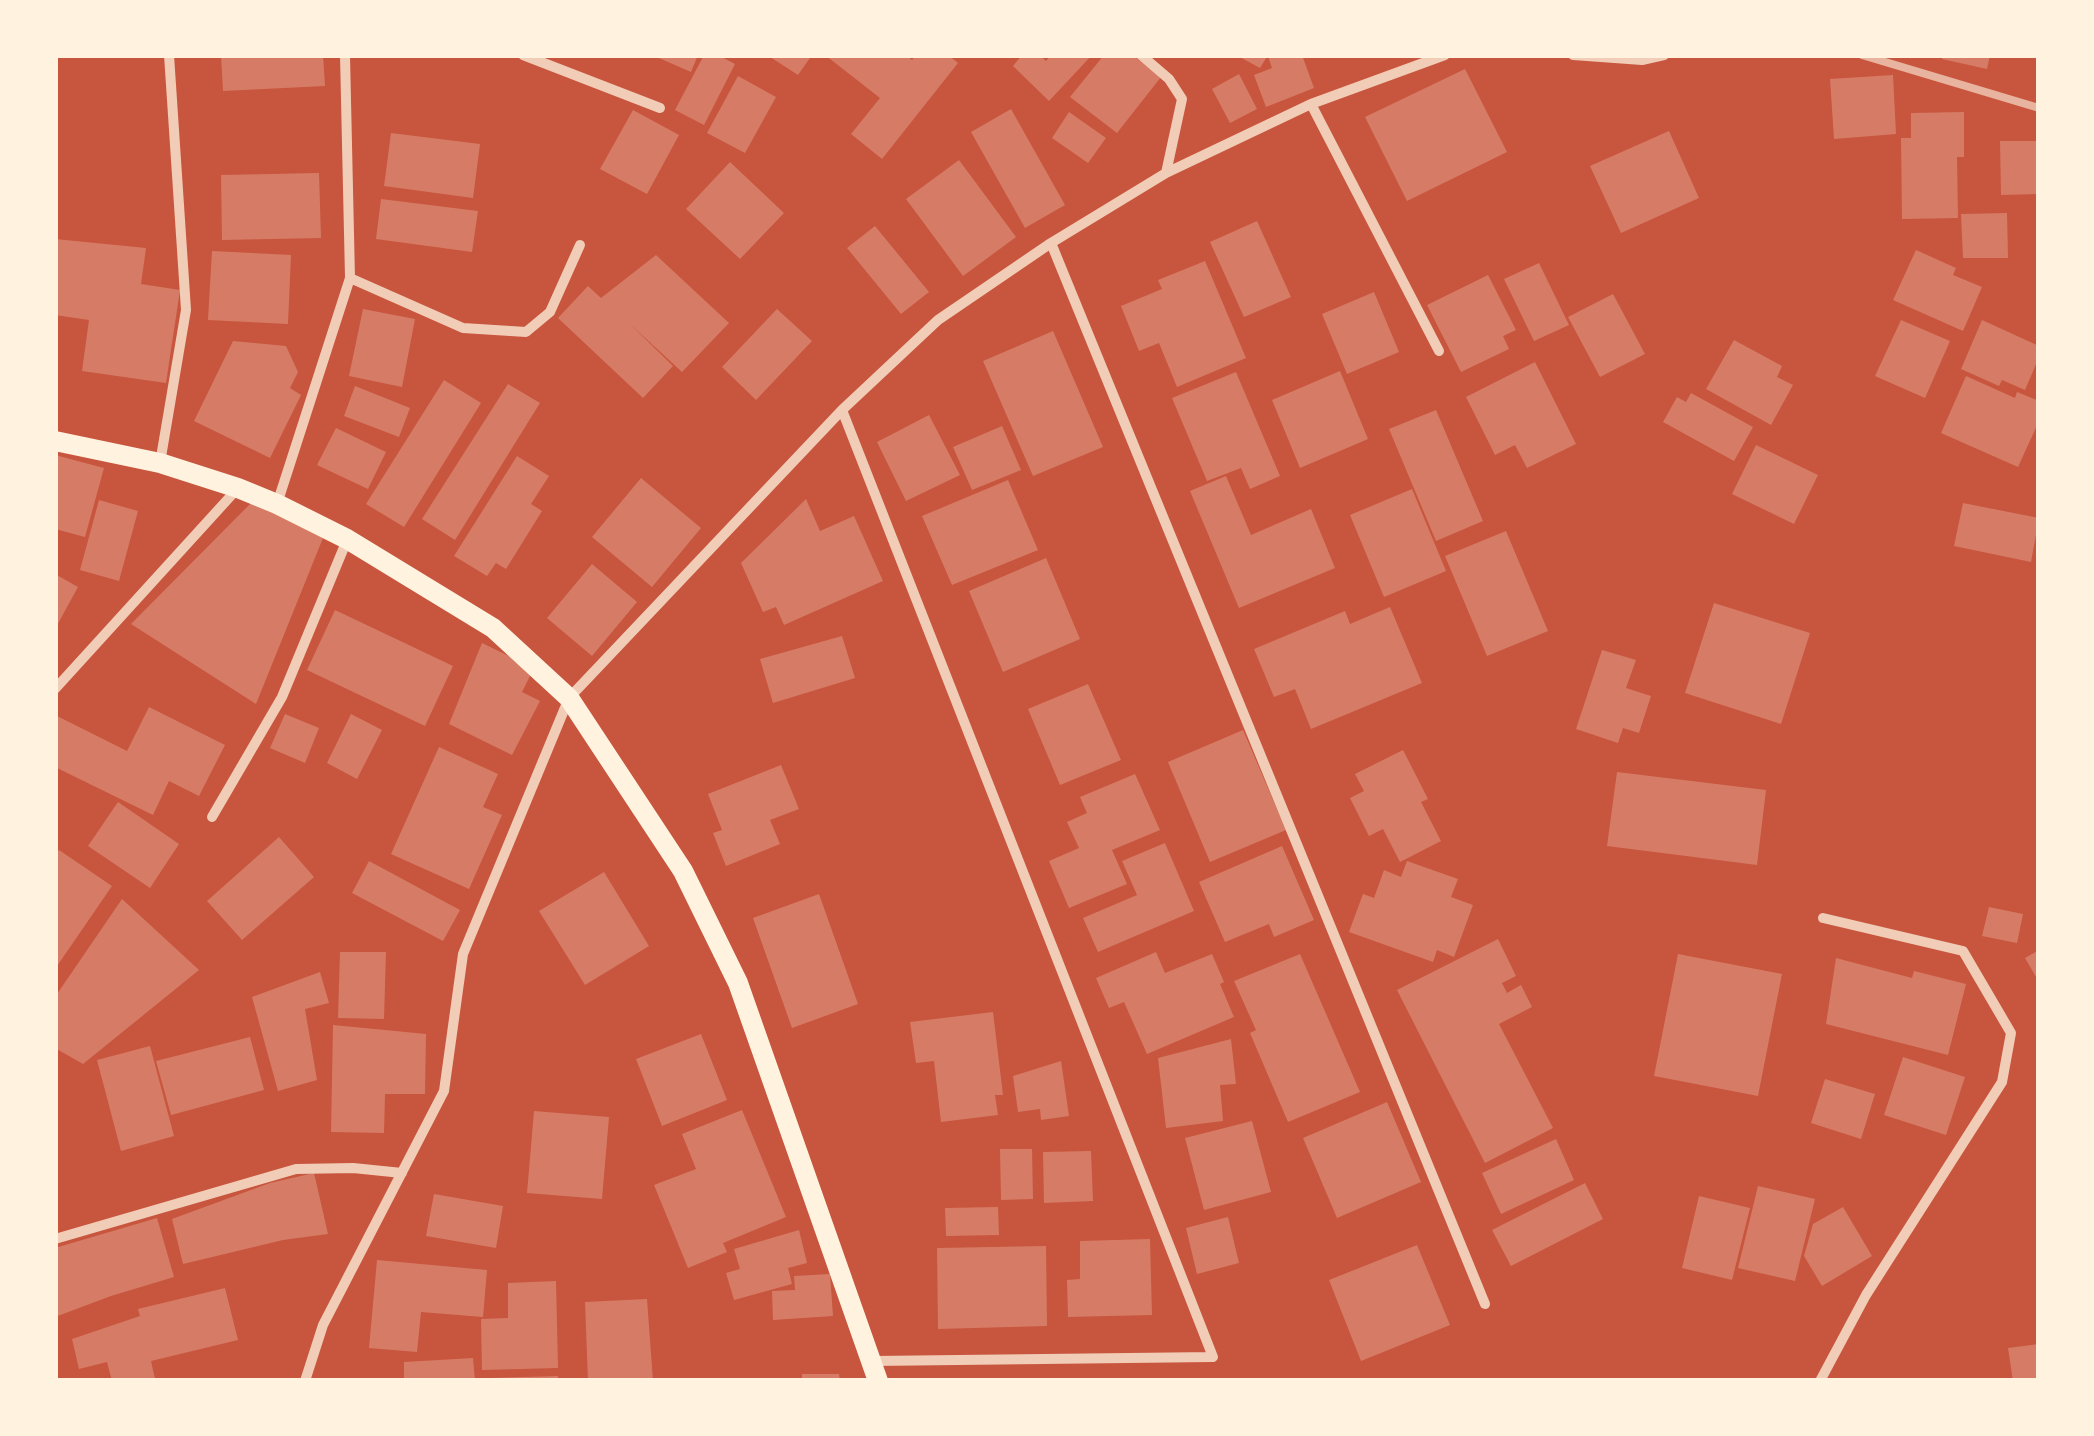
<!DOCTYPE html>
<html>
<head>
<meta charset="utf-8">
<style>
	body { margin:0 }
	#map { position:relative; width:2094px; height:1436px; overflow:hidden; background:#c8553d; font-family:Lato,sans-serif }
	canvas { display:block }
	.frame { position:absolute; inset:0; border:58px solid #fff3e0; pointer-events:none }
</style>
</head>
<body>
<div id="map">
<canvas width="2094" height="1436"></canvas>
<div class="frame"></div>
</div>
<script>
const g = document.querySelector('canvas').getContext('2d');
g.lineJoin = 'round';
function fill(path, color) { g.fillStyle = color; g.fill(path, 'evenodd'); }
function trace(path, color, width, dash) { g.strokeStyle = color; g.lineWidth = width; g.lineCap = dash ? 'butt' : 'round'; g.setLineDash(dash || []); g.stroke(path); }
fill(new Path2D(`
	M221,55H323L325,86L223,91Z
	M652,55H698L691,72Z
	M704,55H718L735,64L704,125L675,110Z
	M767,55H812L798,75Z
	M825,55H906L912,60L916,55H948L958,63L882,159L851,134L880,98Z
	M1022,55H1039L1046,61L1051,55H1092L1049,101L1013,66Z
	M1104,55H1132L1161,77L1117,133L1070,97Z
	M1236,55H1268L1260,68Z
	M1272,55H1302L1314,88L1266,107L1254,75L1272,68L1268,56Z
	M1942,55H1990L1987,69L1942,59Z
	M1465,69L1507,152L1407,201L1365,117Z
	M1239,74L1257,109L1230,123L1212,89Z
	M1893,75L1896,134L1834,139L1830,79Z
	M738,76L776,97L745,153L707,133Z
	M1011,109L1065,205L1025,228L971,132Z
	M633,110L679,135L647,194L600,169Z
	M1069,112L1106,138L1088,163L1052,138Z
	M1964,112V157H1957L1958,218L1902,219L1901,138H1911V113Z
	M1669,131L1699,198L1621,233L1590,166Z
	M391,133L480,144L473,198L384,186Z
	M2000,141H2039V194L2001,195Z
	M959,160L1016,237L963,276L906,199Z
	M730,162L784,213L740,259L686,209Z
	M319,173L321,238L222,240L221,175Z
	M381,199L478,211L472,252L376,239Z
	M2007,213L2008,258H1963L1961,214Z
	M1257,221L1291,297L1244,317L1210,242Z
	M875,226L929,292L901,314L847,248Z
	M55,239L146,248L141,284L180,290L166,383L82,371L89,320L55,315Z
	M1916,250L1956,268L1953,275L1982,287L1963,331L1893,300Z
	M212,251L291,255L288,324L208,320Z
	M656,255L729,323L682,372L629,323L673,366L643,398L558,318L588,286L601,298Z
	M1205,261L1246,358L1177,387L1159,343L1139,351L1121,306L1162,289L1158,280Z
	M1539,263L1569,325L1534,341L1504,279Z
	M1488,275L1516,330L1503,336L1509,349L1461,372L1427,305Z
	M1374,292L1399,352L1347,374L1322,314Z
	M1613,294L1645,354L1600,377L1568,317Z
	M363,309L415,319L402,387L349,376Z
	M777,309L812,341L756,400L722,367Z
	M1901,320L1950,341L1925,398L1875,376Z
	M1982,320L2039,346V357L2025,390L2002,380L1999,386L1961,369Z
	M1053,331L1103,447L1033,476L983,361Z
	M1734,340L1782,366L1777,377L1793,385L1771,425L1706,389Z
	M233,341L286,346L298,372L290,388L301,395L270,458L194,421Z
	M1535,362L1576,444L1527,468L1515,445L1495,455L1466,397Z
	M1340,371L1368,439L1300,468L1272,400Z
	M1236,372L1280,476L1250,489L1241,468L1207,481L1172,398Z
	M1966,376L2015,398L2017,392L2039,401V421L2018,467L1941,433Z
	M444,380L481,403L404,527L366,504Z
	M508,384L540,403L455,540L422,519Z
	M355,386L410,408L399,437L344,416Z
	M1691,393L1753,427L1734,461L1663,422L1677,397L1686,402Z
	M1436,410L1483,521L1436,541L1389,429Z
	M929,415L960,475L906,501L877,442Z
	M1002,426L1021,470L972,490L953,447Z
	M336,428L386,452L368,489L317,465Z
	M1756,445L1818,475L1794,524L1732,494Z
	M55,455L104,468L85,537L55,529Z
	M517,456L549,476L531,504L542,511L506,569L496,563L487,576L454,556Z
	M1226,476L1251,535L1311,509L1335,568L1239,608L1190,491Z
	M641,478L701,528L652,587L592,537Z
	M1008,480L1038,550L952,585L922,516Z
	M1412,489L1446,571L1384,597L1350,515Z
	M806,499L820,531L854,516L883,581L784,625L776,607L763,612L741,563Z
	M99,500L138,511L119,581L80,570Z
	M252,502L323,538L256,704L131,624Z
	M1963,503L2039,518L2031,562L1954,546Z
	M1506,531L1548,631L1487,656L1445,556Z
	M1046,558L1080,639L1003,672L969,591Z
	M592,564L637,602L592,656L547,618Z
	M55,574L78,587L55,629Z
	M1714,603L1810,633L1781,724L1685,693Z
	M1390,607L1422,683L1311,729L1295,689L1274,697L1254,649L1345,611L1350,624Z
	M335,610L453,666L425,726L307,670Z
	M842,636L855,678L773,703L760,659Z
	M482,643L519,661L531,674L522,692L540,701L512,755L449,724Z
	M1602,650L1636,660L1626,688L1651,696L1639,733L1623,728L1618,743L1576,729Z
	M1088,684L1121,760L1060,785L1028,709Z
	M149,707L225,745L199,796L169,781L153,815L55,767V715L127,751Z
	M285,714L319,728L305,763L270,748Z
	M351,714L382,730L357,779L327,763Z
	M1243,730L1286,830L1210,862L1168,762Z
	M439,747L498,774L483,807L502,815L469,889L391,854Z
	M1403,750L1428,799L1421,802L1441,841L1400,862L1383,829L1369,836L1350,798L1364,791L1355,774Z
	M781,765L799,809L770,820L780,844L726,866L713,833L722,830L708,794Z
	M1617,772L1766,790L1757,865L1607,846Z
	M1135,774L1160,830L1112,850L1127,884L1069,908L1049,861L1079,848L1067,822L1087,813L1080,797Z
	M118,802L179,844L150,888L88,846Z
	M279,837L314,877L242,940L207,901Z
	M1165,843L1194,911L1098,952L1083,918L1137,895L1122,861Z
	M1282,846L1314,920L1274,937L1269,924L1225,942L1199,882Z
	M59,850L112,886L55,969V855Z
	M369,861L460,910L443,941L352,893Z
	M1407,861L1458,879L1451,897L1473,905L1454,957L1437,950L1433,962L1349,932L1363,894L1374,898L1384,870L1401,877Z
	M604,872L649,946L585,985L539,911Z
	M819,894L858,1004L792,1028L753,918Z
	M122,899L199,970L83,1064L55,1048V997Z
	M1989,907L2023,914L2017,943L1982,936Z
	M1498,939L1516,976L1502,983L1507,993L1521,985L1532,1007L1499,1024L1553,1128L1485,1163L1397,990Z
	M2039,950V982L2025,958Z
	M340,952H386L384,1019L338,1018Z
	M1156,952L1165,973L1212,954L1224,982L1220,984L1234,1017L1147,1054L1124,1002L1109,1008L1096,978Z
	M1300,954L1360,1092L1288,1122L1250,1033L1256,1030L1234,981Z
	M1678,954L1782,974L1758,1096L1654,1076Z
	M1836,958L1912,978L1914,971L1966,984L1948,1055L1826,1024Z
	M320,972L329,1003L305,1009L317,1080L278,1091L252,997Z
	M993,1012L1003,1095H995L998,1115L941,1122L934,1061L916,1063L910,1022Z
	M333,1025L426,1034L425,1094H385L384,1133L331,1132Z
	M701,1034L727,1100L662,1126L636,1059Z
	M250,1037L264,1090L171,1115L156,1061Z
	M1231,1039L1236,1084L1220,1085L1223,1121L1166,1128L1158,1058Z
	M150,1046L174,1136L121,1151L97,1060Z
	M1903,1057L1965,1077L1946,1135L1884,1115Z
	M1061,1061L1069,1116L1041,1120L1040,1109L1018,1112L1013,1076Z
	M1825,1079L1875,1094L1861,1139L1811,1123Z
	M1387,1102L1421,1182L1337,1218L1303,1138Z
	M742,1110L786,1217L723,1243L727,1252L688,1268L654,1185L696,1169L682,1134Z
	M534,1111L609,1117L602,1199L527,1193Z
	M1252,1121L1271,1192L1204,1210L1185,1138Z
	M1556,1139L1574,1180L1501,1214L1482,1173Z
	M1000,1149H1032L1033,1199L1001,1200Z
	M1091,1151L1093,1201L1044,1203L1043,1152Z
	M314,1173L328,1234L283,1240L183,1264L172,1219L270,1183Z
	M1585,1183L1603,1219L1511,1266L1492,1230Z
	M1758,1186L1815,1199L1795,1281L1738,1268Z
	M434,1194L503,1206L496,1248L426,1236Z
	M1699,1196L1750,1208L1732,1280L1682,1268Z
	M998,1207L999,1235L946,1236L945,1208Z
	M1843,1207L1872,1256L1822,1286L1804,1256L1813,1224Z
	M1228,1217L1239,1263L1197,1274L1186,1228Z
	M157,1218L174,1277L111,1296L55,1317V1248Z
	M799,1230L807,1263L788,1268L792,1284L734,1300L726,1273L740,1269L734,1249Z
	M1150,1239L1152,1315L1068,1317L1067,1280L1080,1279V1241Z
	M1417,1245L1450,1325L1361,1361L1329,1280Z
	M1046,1246L1047,1326L938,1329L937,1248Z
	M377,1260L487,1270L483,1317L421,1312L417,1352L369,1348Z
	M830,1274L833,1316L773,1320L772,1291L795,1290L794,1276Z
	M556,1281L558,1368L482,1370L481,1319L508,1318V1283Z
	M225,1288L238,1340L151,1361L155,1379L144,1381H112L107,1362L79,1369L72,1339L140,1316L138,1309Z
	M647,1299L653,1381H588L585,1302Z
	M2039,1344V1381H2013L2008,1348Z
	M473,1358L475,1381H404V1362Z
	M802,1374H839L840,1381H802Z
	M558,1376V1381H490V1378Z`), '#d67c66');
trace(new Path2D(`
	M523,55L660,108
	M1141,55L1169,79L1182,99L1166,173
	M1573,55L1642,60L1664,55
	M1311,104L1439,351
	M1051,243L1485,1304
	M350,278L463,328L526,332L550,312L580,245
	M842,410L1213,1357L873,1361
	M160,463L186,310L169,55
	M277,504L350,278L345,55
	M55,689L238,488
	M212,817L282,697L347,540
	M55,1239L296,1169L353,1168L402,1173
	M305,1381L323,1325L444,1091L463,954L569,698L842,410L938,320L1051,243L1166,173L1311,104L1445,55
	M1820,1381L1866,1295L2002,1082L2011,1033L1963,951L1823,918`), '#f1ccb7', 10);
trace(new Path2D(`
	M55,441L160,463L238,488L277,504L347,539L493,628L569,698L683,871L738,983L878,1381`), '#fff3e0', 20);
trace(new Path2D(`
	M1862,55L2039,108`), '#e9b49f', 8);
</script>
</body>
</html>
